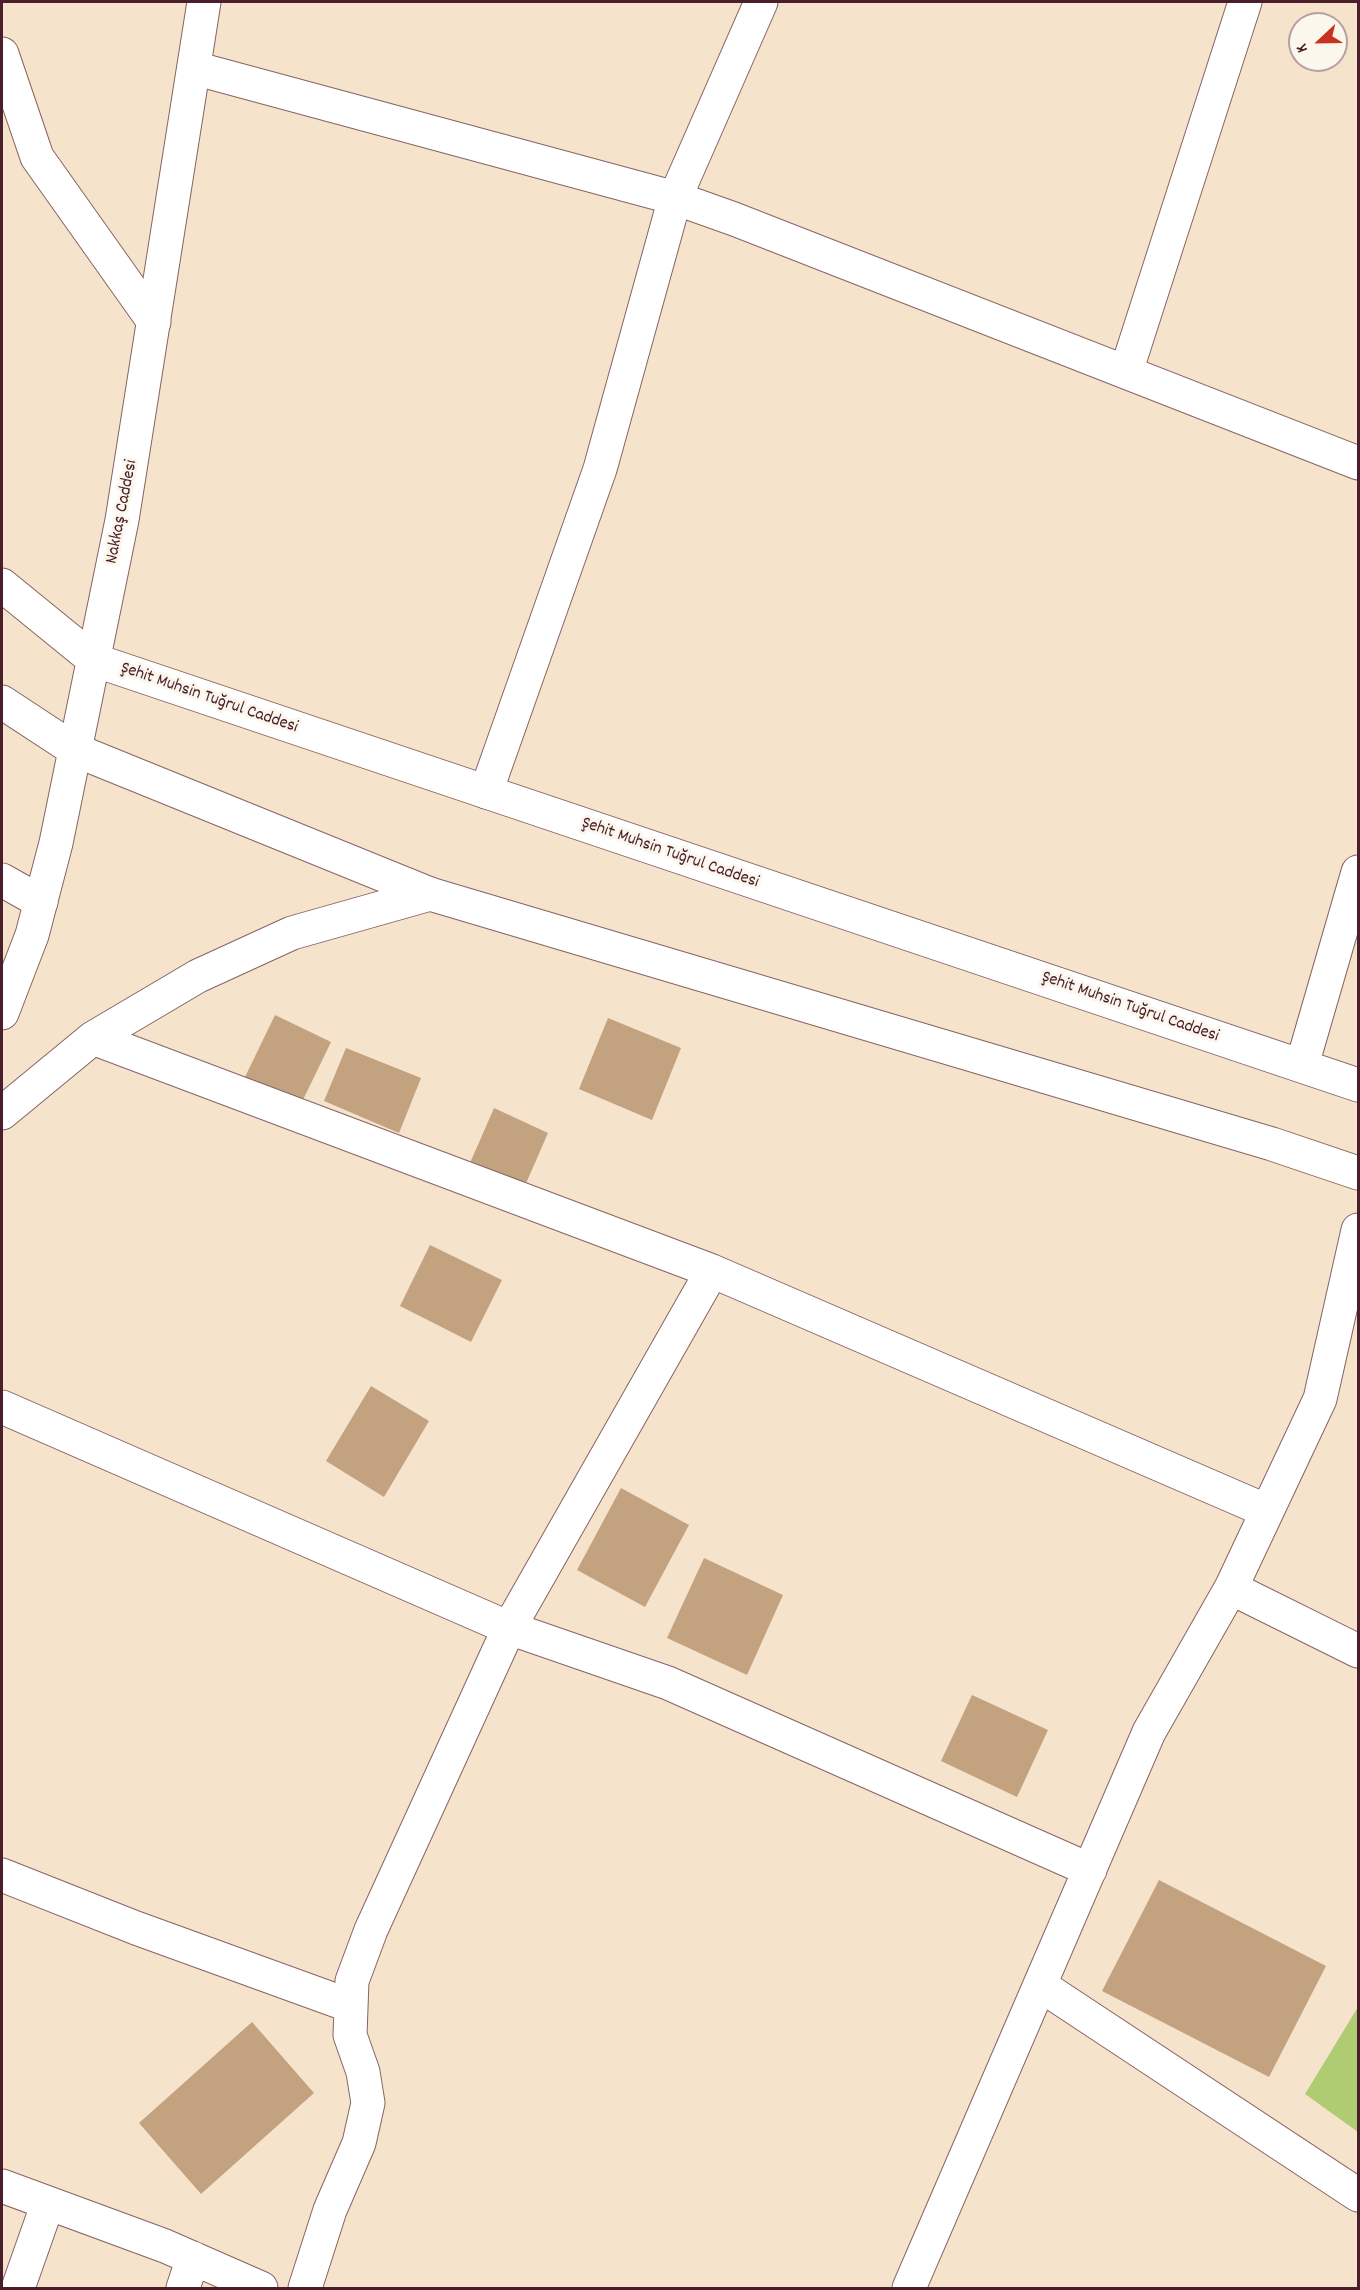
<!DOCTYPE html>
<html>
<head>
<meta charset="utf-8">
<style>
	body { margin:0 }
	#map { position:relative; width:1360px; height:2290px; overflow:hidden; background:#f6e3cb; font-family:Dekko,sans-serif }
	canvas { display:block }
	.frame { position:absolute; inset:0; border:3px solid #4a1f2b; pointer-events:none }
	.north { position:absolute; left:1288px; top:12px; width:60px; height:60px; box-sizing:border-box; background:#fbf7ec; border:2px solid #b4a19f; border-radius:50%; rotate:248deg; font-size:16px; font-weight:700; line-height:24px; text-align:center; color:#4a1f2b }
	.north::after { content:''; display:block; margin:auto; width:21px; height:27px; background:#c8321e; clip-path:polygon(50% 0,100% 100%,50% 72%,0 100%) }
</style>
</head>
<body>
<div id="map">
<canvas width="1360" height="2290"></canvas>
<div class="frame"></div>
<div class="north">K</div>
</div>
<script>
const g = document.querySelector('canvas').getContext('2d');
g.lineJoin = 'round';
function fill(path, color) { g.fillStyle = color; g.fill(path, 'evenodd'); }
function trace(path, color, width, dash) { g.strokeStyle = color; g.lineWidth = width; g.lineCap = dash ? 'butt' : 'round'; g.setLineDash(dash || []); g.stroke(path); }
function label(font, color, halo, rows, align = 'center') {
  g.font = font + ' Dekko,sans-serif'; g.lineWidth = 6; g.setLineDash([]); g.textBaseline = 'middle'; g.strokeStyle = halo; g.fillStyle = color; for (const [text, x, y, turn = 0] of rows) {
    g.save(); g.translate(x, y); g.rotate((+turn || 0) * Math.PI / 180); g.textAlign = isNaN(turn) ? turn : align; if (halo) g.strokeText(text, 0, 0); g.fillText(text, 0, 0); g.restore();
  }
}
fill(new Path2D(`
	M1358,2007V2132L1305,2094Z`), '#afcc73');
fill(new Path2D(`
	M275,1015L331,1042L301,1104L245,1077Z
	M608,1018L681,1048L652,1120L579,1089Z
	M346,1048L421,1078L399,1133L324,1101Z
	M494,1108L548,1133L524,1188L470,1163Z
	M430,1245L502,1280L471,1342L400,1306Z
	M371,1386L429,1421L384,1497L326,1461Z
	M621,1488L689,1525L645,1607L577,1570Z
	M704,1558L783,1595L747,1675L667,1638Z
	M972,1695L1048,1730L1017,1797L941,1761Z
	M1159,1880L1326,1966L1269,2077L1102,1991Z
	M252,2022L314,2093L201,2194L139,2123Z`), '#c3a280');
const street = new Path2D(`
	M2,54L37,157L154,322
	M194,68L675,198L734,219L1358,463
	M1126,372L1245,2
	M486,792L600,469L675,198L761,2
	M2,880L41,902
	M93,1038L712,1271L1267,1511
	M1302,1065L1358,872
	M2,1113L93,1038L198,976L292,933L430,894
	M2,1407L509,1628L668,1683L1090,1870
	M1231,1588L1358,1651
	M2,1875L136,1928L351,2006
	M1040,1985L1358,2195
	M2,2186L165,2246L261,2288
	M18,2288L48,2203
	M183,2288L193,2258
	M305,2288L330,2210L359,2143L368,2103L363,2072L350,2035L352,1981L371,1930L509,1628L712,1271
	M909,2288L1149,1732L1231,1588L1320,1399L1358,1230`);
const secondary = new Path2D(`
	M2,585L94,660L1358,1085
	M2,702L75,750L430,894L1272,1144L1358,1173
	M2,1013L32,935L56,843L122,520L204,2`);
trace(street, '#866463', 35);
trace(secondary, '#866463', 35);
trace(street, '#fff', 33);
trace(secondary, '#fff', 33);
label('18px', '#4a1f2b', '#fbf7ec', [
	["Nakkaş Caddesi",123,512,-79],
	["Şehit Muhsin Tuğrul Caddesi",209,699,19],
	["Şehit Muhsin Tuğrul Caddesi",670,854,19],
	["Şehit Muhsin Tuğrul Caddesi",1130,1008,19]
]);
</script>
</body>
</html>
